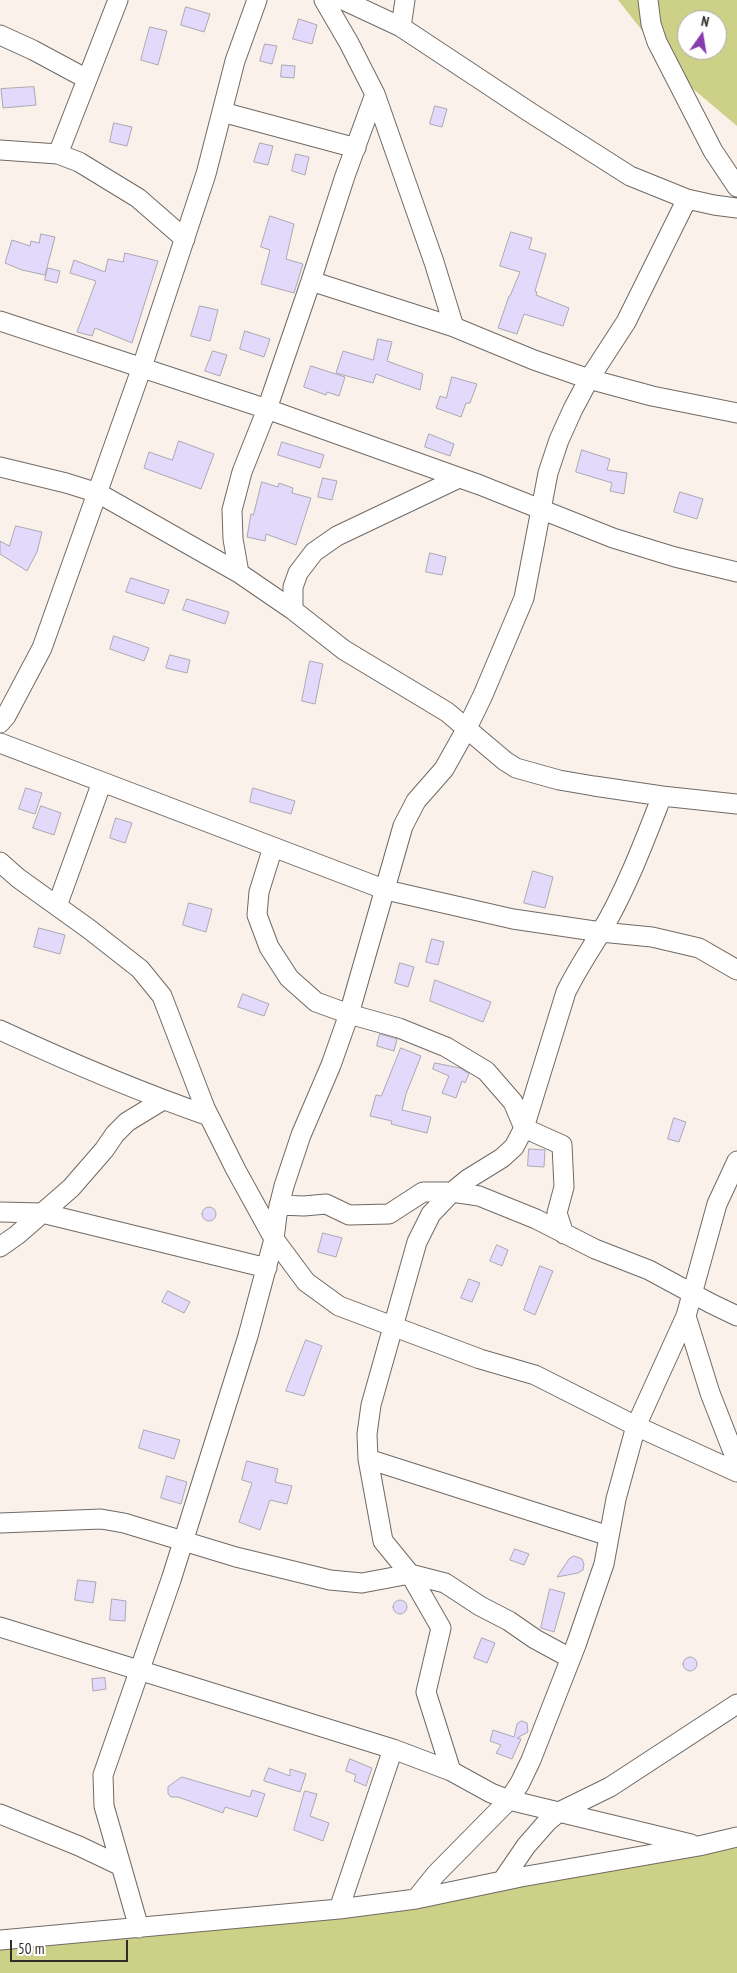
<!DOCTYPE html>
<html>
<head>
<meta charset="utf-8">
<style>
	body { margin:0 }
	#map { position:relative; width:737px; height:1973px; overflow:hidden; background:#faf1ea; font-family:"PT Sans Narrow",sans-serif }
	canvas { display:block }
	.north { position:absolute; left:677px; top:10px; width:50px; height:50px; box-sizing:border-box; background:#fff; border:1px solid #acabaa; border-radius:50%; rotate:13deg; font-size:14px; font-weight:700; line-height:20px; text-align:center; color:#302d2a }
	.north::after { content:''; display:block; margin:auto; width:18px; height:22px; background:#883daf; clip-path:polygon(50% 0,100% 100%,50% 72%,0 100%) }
	.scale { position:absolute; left:10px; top:1940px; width:118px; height:22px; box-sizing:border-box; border:2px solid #302d2a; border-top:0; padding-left:6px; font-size:15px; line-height:18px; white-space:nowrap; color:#302d2a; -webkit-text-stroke:4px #fff; paint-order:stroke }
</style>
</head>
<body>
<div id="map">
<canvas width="737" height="1973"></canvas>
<div class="north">N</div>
<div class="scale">50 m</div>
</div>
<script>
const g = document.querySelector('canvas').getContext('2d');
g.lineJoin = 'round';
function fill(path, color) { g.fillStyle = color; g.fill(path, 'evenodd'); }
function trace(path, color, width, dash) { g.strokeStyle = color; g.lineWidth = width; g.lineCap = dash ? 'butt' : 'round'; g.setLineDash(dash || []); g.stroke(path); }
fill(new Path2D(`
	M618,0H737V126L679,77ZM687,20H717V50H687Z
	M737,1841V1973H0V1943L341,1912Z`), '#cdd087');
const building = new Path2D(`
	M186,7L210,14L204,32L181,25Z
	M299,19L317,25L312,44L293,39Z
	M150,27L167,31L158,65L141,60Z
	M265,44L277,46L272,64L260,61Z
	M282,65L295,66L294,78L281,77Z
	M34,87L36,105L3,108L1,89Z
	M435,106L447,109L442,127L430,124Z
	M114,123L132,127L127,146L110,142Z
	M260,143L273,146L268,165L254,162Z
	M296,154L309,157L305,175L292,171Z
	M270,216L294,224L286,259L303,264L294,293L261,284L270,250L261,247Z
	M511,232L532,238L529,249L546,254L535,291L537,292L536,295L569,308L563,326L524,314L517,334L498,328L509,296H510L520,272L500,266Z
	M41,234L55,237L45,275L22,270L5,263L12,240L30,246L31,241L39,243Z
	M125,253L158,261L132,343L95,328L92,336L77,332L96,281L70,273L74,260L105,272L108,259L123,262Z
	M48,268L60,271L57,283L45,280Z
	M200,306L218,310L210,341L191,336Z
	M245,331L270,339L264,357L240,349Z
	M378,339L392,342L387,361L423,374L420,390L376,374L373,383L336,373L343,351L373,360Z
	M213,351L227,355L220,376L205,371Z
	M311,366L345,377L339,396L327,392L326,395L304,387Z
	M452,377L477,384L470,403H466L461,417L436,408L440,396L446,398Z
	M429,434L454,444L450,456L425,447Z
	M179,441L214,454L201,489L144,468L149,452L172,460Z
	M282,442L324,455L320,468L278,455Z
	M582,450L610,459L607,470L627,473L624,494L610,491L612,483L576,472Z
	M323,478L337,481L332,500L318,497Z
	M262,482L278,487L279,483L293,488L292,493L311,498L296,545L266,534L265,541L247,537L251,514L253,515Z
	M680,492L703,499L697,519L674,512Z
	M16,526L42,532L37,552L27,571L0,554V541L9,546Z
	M430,553L446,557L442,575L426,572Z
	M131,578L169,590L164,604L126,592Z
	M187,599L229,612L225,624L183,610Z
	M114,636L149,648L144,661L110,649Z
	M170,655L190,660L187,673L166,668Z
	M310,661L323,664L315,704L302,701Z
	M26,788L42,793L35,814L19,809Z
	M253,788L295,801L291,814L250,802Z
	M41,806L61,813L54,835L33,828Z
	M116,818L132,823L125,843L110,838Z
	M533,871L553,877L545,908L524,903Z
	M189,903L212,909L206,932L183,925Z
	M39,928L65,935L60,954L34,947Z
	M432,939L444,942L438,965L426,962Z
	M400,963L414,967L408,987L395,983Z
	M435,980L491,1002L483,1022L430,1001Z
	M243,994L269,1004L264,1016L238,1007Z
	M380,1034L397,1039L394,1051L377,1046Z
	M401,1048L421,1056L406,1094L402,1110L431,1117L427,1133L391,1124L392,1121L370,1116L376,1095L381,1096Z
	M435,1063L460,1068L469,1074L465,1083L462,1081L456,1098L442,1093L449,1076L433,1069Z
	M674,1118L686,1122L679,1142L668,1139Z
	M529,1149L545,1150L544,1167L528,1166Z
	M202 1214a7 7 0 1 1 14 0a7 7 0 1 1-14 0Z
	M323,1233L342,1238L336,1257L318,1252Z
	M497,1245L508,1250L502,1266L490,1261Z
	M540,1266L553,1271L535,1315L524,1310Z
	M469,1279L480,1283L472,1302L461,1298Z
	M168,1291L190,1302L184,1313L162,1302Z
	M306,1340L322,1346L304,1396L286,1391Z
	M144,1430L180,1440L174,1459L139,1448Z
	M247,1461L278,1469L275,1482L292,1486L287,1504L270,1500L260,1530L239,1522L252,1483L242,1480Z
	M167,1476L187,1482L181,1504L161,1498Z
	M515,1549L529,1554L524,1565L510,1560Z
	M574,1556L582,1559L584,1564L583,1570L578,1573L557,1577L569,1559Z
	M78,1580L96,1582L93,1603L75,1600Z
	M550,1589L565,1593L554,1632L541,1628Z
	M112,1599L126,1601L125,1621L110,1620Z
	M393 1607a7 7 0 1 1 14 0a7 7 0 1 1-14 0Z
	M482,1638L495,1643L487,1663L474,1658Z
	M683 1664a7 7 0 1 1 14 0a7 7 0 1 1-14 0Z
	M105,1678L106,1689L93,1691L92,1679Z
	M522,1721L527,1723L528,1732L517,1738L521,1739L512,1759L496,1753L501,1745L490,1741L493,1730L514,1737L517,1724Z
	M350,1759L372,1768L366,1786L354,1781L356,1775L346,1771Z
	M269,1768L290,1776V1769L306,1774L300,1792L264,1781Z
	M182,1777L250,1797L252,1790L265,1794L257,1817L225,1807L223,1813L178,1797H171L168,1794V1787Z
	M305,1791L317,1794L310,1816L329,1823L323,1841L294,1830Z`);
fill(building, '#e2d9fb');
trace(building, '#aba8b2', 1);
const minor = new Path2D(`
	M324,0L349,43L375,94L434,262L454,327
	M343,0L401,27L531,113L630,176L687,199L714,205L737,208
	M648,0L651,24L657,42L713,151L737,187
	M401,27L405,0
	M0,35L33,50L87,79
	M222,112L356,148
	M0,150L58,154L79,162L138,198L185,239
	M58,154L118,0
	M311,281L454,327L534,360L589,379L652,396L737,413
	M0,321L267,409L480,485L613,538L675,557L737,572
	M0,467L66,483L98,493L239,573L293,610L344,650L447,712L505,761L516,768L559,780L594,786L662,796L737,804
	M239,573L233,539L232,510L242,472L267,409L311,281L345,176L375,94
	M293,610V587L298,573L314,552L337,536L459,478
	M0,723L6,716L42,648L142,367L206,174L235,61L257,0
	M0,743L386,890L513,919L601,932L652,937L699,948L737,970
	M273,847L259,892L257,915L269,947L289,978L316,1002L349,1014L399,1028L446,1047L486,1071L513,1102L524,1128L562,1145L564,1187L557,1213L564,1234
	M0,862L18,878L89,929L140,969L162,996L205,1108L236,1170L274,1239L306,1282L339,1306L480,1359L535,1375L636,1426L737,1472
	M57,906L102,782
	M0,1030C69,1062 137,1091 209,1116
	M279,1205L304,1206L326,1204L349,1215L389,1214L423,1192H452L479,1196L536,1219L595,1249L649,1270L710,1303L737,1316
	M0,1212L42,1213L267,1268
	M0,1247L17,1235L71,1188L104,1150L115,1134L127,1122L163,1100
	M686,1316L710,1393L737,1462
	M368,1459L609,1536
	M0,1523L101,1519L124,1523L236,1557L330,1580L362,1583L410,1574L445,1583L480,1606L509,1621L535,1639L570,1658
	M0,1627L393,1749L451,1771L491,1793L509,1800L691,1844
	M451,1771L426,1692L441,1628L410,1574L383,1541L368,1459L367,1434L371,1405L417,1242L431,1214L452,1192L468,1179L502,1158L514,1147L524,1128L566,992C576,971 589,952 601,932C626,890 644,842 662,796
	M0,1814L79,1846L121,1866
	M502,1881L526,1846L547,1822L559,1812L610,1787L737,1704
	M416,1899L436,1874L509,1800L520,1783L531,1760L576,1645L604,1564L616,1499L636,1426L686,1316L717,1204L737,1161
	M339,1909L393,1749
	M139,1928L104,1806L103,1775L171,1580L248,1336L274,1239L277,1215L284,1186L301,1135L331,1065L349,1014L403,826L416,801L444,769L467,728L483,695L524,598L548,473L559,440L573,409L589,379L626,322L687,199
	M0,1940L339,1909L416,1899L521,1877L699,1846L737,1837`);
trace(minor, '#716964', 21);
trace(minor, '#fff', 19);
</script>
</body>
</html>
